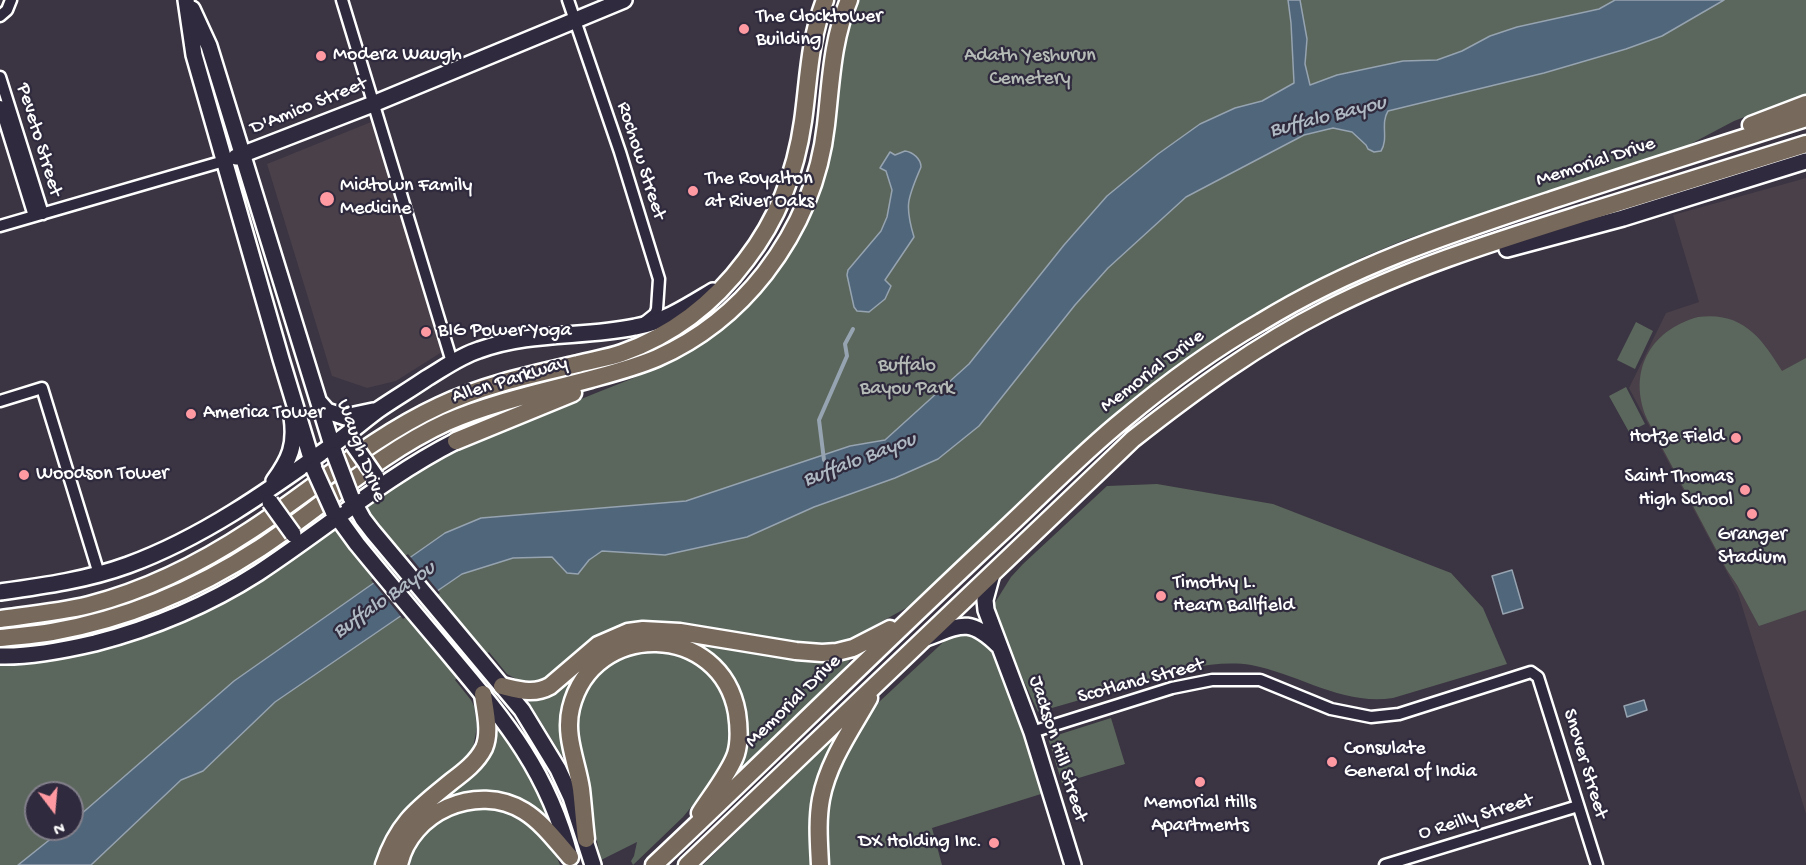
<!DOCTYPE html>
<html>
<head>
<meta charset="utf-8">
<style>
	body { margin:0 }
	#map { position:relative; width:1806px; height:865px; overflow:hidden; background:#3b3442; font-family:"Gochi Hand",sans-serif }
	canvas { display:block }
	.north { position:absolute; left:24px; top:781px; width:60px; height:60px; box-sizing:border-box; background:#2f2a3d; border:2px solid #827f8b; border-radius:50%; rotate:164deg; font-size:16px; font-weight:700; line-height:24px; text-align:center; color:#fff }
	.north::after { content:''; display:block; margin:auto; width:21px; height:27px; background:#ff9aa2; clip-path:polygon(50% 0,100% 100%,50% 72%,0 100%) }
</style>
</head>
<body>
<div id="map">
<canvas width="1806" height="865"></canvas>
<div class="north">N</div>
</div>
<script>
const g = document.querySelector('canvas').getContext('2d');
g.lineJoin = 'round';
function fill(path, color) { g.fillStyle = color; g.fill(path, 'evenodd'); }
function trace(path, color, width, dash) { g.strokeStyle = color; g.lineWidth = width; g.lineCap = dash ? 'butt' : 'round'; g.setLineDash(dash || []); g.stroke(path); }
function label(font, color, halo, rows, align = 'center') {
  g.font = font + ' "Gochi Hand",sans-serif'; g.lineWidth = 4.5; g.setLineDash([]); g.textBaseline = 'middle'; g.strokeStyle = halo; g.fillStyle = color; for (const [text, x, y, turn = 0] of rows) {
    g.save(); g.translate(x, y); g.rotate((+turn || 0) * Math.PI / 180); g.textAlign = isNaN(turn) ? turn : align; if (halo) g.strokeText(text, 0, 0); g.fillText(text, 0, 0); g.restore();
  }
}
fill(new Path2D(`
	M371,122L445,350L396,381L367,388L332,376L267,164Z
	M1806,178V814L1738,593L1629,388L1666,313L1699,302L1673,215Z`), '#494049');
fill(new Path2D(`
	M859,0H1806V94L1734,121L1664,158L1450,224L1404,240L1361,258L1310,284L1256,314L1170,371L1115,414L908,607L850,639L835,643L811,644L682,624L642,621L626,624L593,638L545,679L531,683L518,680L507,674L489,652L455,680L471,700L474,706L477,727L472,753L396,823L385,840L377,865H0V665C34,666 71,658 104,650C160,635 214,612 262,581C329,537 389,485 460,449C504,431 547,413 591,395C626,381 662,368 695,348C758,311 803,247 824,178C837,137 836,94 843,52C846,34 852,17 859,0ZM36,793H72V829H36Z
	M1698,317C1742,311 1762,338 1782,371L1806,358V610L1759,626L1737,585L1727,570L1647,419C1627,372 1650,330 1698,317Z
	M1636,322L1653,331L1635,369L1617,360Z
	M1626,387L1645,424L1629,432L1609,396Z
	M1157,484L1273,504L1451,573L1483,608L1507,664L1393,698C1343,706 1299,674 1251,665C1232,662 1210,664 1191,668L1038,712L991,609L1011,577L1023,564L1107,486Z
	M970,633L983,638L991,648L1020,720L1041,794L932,828L942,865H824L823,828L833,774L860,727L879,702L952,634Z
	M636,636L852,655C848,675 756,756 736,774L734,772L745,719L683,641L590,664L568,756H562L527,699L601,652Z
	M636,650L683,653L718,680L734,731L726,763L710,784L683,817L633,865L631,861L634,856L637,842L601,860L574,732L580,696L603,667Z
	M1111,718L1125,764L1062,783L1048,738Z
	M849,723L834,747L814,865H703Z
	M498,729C520,751 540,790 549,819L547,821L473,795L397,844L494,743L496,732Z
	M475,804L513,811L550,841L560,865H404L407,854L431,823Z`), '#5b675c');
const water = new Path2D(`
	M1288,0H1300L1307,39L1305,64L1310,85L1337,75L1403,61L1437,60L1462,51L1490,36L1517,27L1599,9L1615,0H1724L1662,36L1626,49L1544,73L1388,111C1380,124 1389,138 1381,151L1374,152L1368,149L1366,145L1352,132L1333,128L1304,135L1186,197L1108,268L1075,305L979,426L938,459L895,478L814,507L747,537L665,555L602,551L589,560L578,574L567,573L552,557L513,558L462,574L275,702L203,771L181,780L91,865H18L63,829H72V822L234,681L445,533L481,518L686,501L850,446L885,440L969,364L1064,245L1107,196L1158,154L1200,124L1235,108L1262,101L1294,83L1291,23Z
	M905,151C913,152 921,159 921,167C908,198 904,204 914,237L885,280L891,286L885,299L869,312L857,311L854,307L847,275L848,270L881,231L887,217L892,190L886,171L880,168L890,152L895,155Z
	M1512,570L1523,608L1503,614L1492,576Z
	M1644,700L1647,710L1627,717L1624,706Z`);
fill(water, '#50667b');
trace(water, '#96a3b0', 1.5);
fill(new Path2D(`
	M408,554L440,593L403,619L371,580Z`), '#3b3442');
trace(new Path2D(`
	M824,460L819,420L847,356L845,344L853,329`), '#96a3b0', 4);
const street = new Path2D(`
	M342,0L452,362
	M568,0L620,152L659,279L657,309L655,314L645,322
	M0,16L7,10L11,0
	M0,77L43,214
	M0,106L34,216
	M0,226L224,161
	M0,401L42,388L99,574
	M1032,732L1172,688L1212,680H1260L1331,709L1371,717L1399,714L1531,672L1538,677L1597,865
	M1385,865L1578,806`);
const secondary = new Path2D(`
	M186,0L194,55L281,359L314,468
	M192,9L209,46L335,455
	M236,157L373,104L624,0
	M1507,249L1623,218L1806,161
	M319,402L327,411L345,417L373,411
	M274,481C290,459 296,445 292,417
	M351,497L363,519L373,532L522,710L558,769L571,797L593,865
	M333,511C341,522 349,533 357,544C384,577 411,609 439,642C498,713 546,764 570,857
	M992,574L985,600L986,610L1032,732L1073,865
	M0,592C43,586 87,580 128,565C202,538 268,491 331,446C347,435 362,422 378,410C394,399 411,389 427,378C444,368 460,356 479,350C531,331 583,338 635,327C664,322 688,306 713,291
	M926,638C961,625 969,617 998,645
	M0,656C31,657 65,650 95,643C153,628 208,605 258,573C325,529 385,477 456,441`);
const primary = new Path2D(`
	M1751,125L1806,104
	M456,441L573,393
	M0,619C30,615 60,612 89,605C147,590 201,563 251,530C314,489 370,438 439,406C483,385 531,375 578,364C593,360 608,358 622,353C673,335 714,303 746,260C777,220 796,171 803,121C809,78 809,41 825,0
	M0,638C17,636 35,635 52,632C126,619 197,589 260,548C322,507 379,453 447,422C493,402 543,392 591,379C613,373 636,367 657,358C700,339 737,309 765,273C798,230 820,179 826,125C831,82 832,40 849,0
	M502,686C519,690 534,695 550,686L598,645L628,632L643,630L680,632L796,651L822,653L837,652L853,648L890,629
	M586,839C584,823 583,806 581,789C577,762 564,736 571,708C593,619 721,622 737,713C739,727 740,741 736,754C730,772 711,796 700,813
	M384,865C398,822 419,808 452,781C464,772 477,762 484,748C491,732 485,710 483,694
	M399,865C410,812 477,782 524,811C542,822 556,841 570,857
	M654,865C770,756 883,643 1000,534C1041,496 1080,455 1123,420C1166,384 1212,350 1261,322C1354,265 1449,234 1552,200C1636,172 1721,145 1806,118
	M687,865L1133,439C1194,391 1257,345 1326,310C1408,268 1496,241 1585,213C1659,190 1732,167 1806,144
	M820,865C819,843 817,821 821,799C828,762 851,730 869,698`);
trace(street, '#fff', 15);
trace(secondary, '#fff', 20);
trace(primary, '#fff', 21);
trace(street, '#2f2a3d', 10);
trace(secondary, '#2f2a3d', 15);
trace(primary, '#77695c', 16);
const secondaryBridge = new Path2D(`
	M353,444L376,477
	M335,455L351,497
	M314,469L333,511
	M270,502L293,534`);
trace(secondaryBridge, '#fff', 20, []);
trace(secondaryBridge, '#2f2a3d', 15);
for (const [x, y, r, color] of [
	[744,29,6,"#ff9aa2"],
	[321,56,6,"#ff9aa2"],
	[693,191,6,"#ff9aa2"],
	[327,199,8,"#ff9aa2"],
	[426,332,6,"#ff9aa2"],
	[191,414,6,"#ff9aa2"],
	[1736,438,6,"#ff9aa2"],
	[24,475,6,"#ff9aa2"],
	[1745,490,6,"#ff9aa2"],
	[1752,514,6,"#ff9aa2"],
	[1161,596,6,"#ff9aa2"],
	[1332,762,6,"#ff9aa2"],
	[1200,782,6,"#ff9aa2"],
	[994,843,6,"#ff9aa2"]
]) { const dot = new Path2D(); dot.arc(x, y, r, 0, 2 * Math.PI); g.fillStyle = color; g.fill(dot); trace(dot, '#2f2a3d', 2); }
label('20px', '#fff', '#2f2a3d', [
	["The Clocktower",756,18],
	["Building",756,41],
	["Modera Waugh",333,56],
	["The Royalton",705,180],
	["at River Oaks",705,203],
	["Midtown Family",340,187],
	["Medicine",340,210],
	["BIG Power Yoga",438,332],
	["America Tower",203,414],
	["Hotze Field",1724,438,"right"],
	["Woodson Tower",36,475],
	["Saint Thomas",1733,478,"right"],
	["High School",1733,501,"right"],
	["Granger",1752,536,"center"],
	["Stadium",1752,559,"center"],
	["Timothy L.",1173,584],
	["Hearn Ballfield",1173,607],
	["Consulate",1344,750],
	["General of India",1344,773],
	["Memorial Hills",1200,804,"center"],
	["Apartments",1200,827,"center"],
	["DX Holding Inc.",982,843,"right"]
], 'left');
label('20px', '#b5bbb6', '#2f2a3d', [
	["Adath Yeshurun",1030,57],
	["Cemetery",1030,80],
	["Buffalo",907,367],
	["Bayou Park",907,390]
]);
label('20px', '#fff', '#2f2a3d', [
	["D'Amico Street",309,107,-22],
	["Peveto Street",38,140,73],
	["Rochow Street",640,161,72],
	["Memorial Drive",1596,163,-18],
	["Memorial Drive",1153,372,-37],
	["Allen Parkway",510,381,-17],
	["Waugh Drive",360,451,69],
	["Scotland Street",1141,682,-15],
	["Memorial Drive",794,702,-44],
	["Jackson Hill Street",1057,749,72],
	["Snover Street",1584,764,73],
	["O Reilly Street",1476,818,-17]
]);
label('italic 21px', '#b0bac4', '#2f2a3d', [
	["Buffalo Bayou",1328,118,-14],
	["Buffalo Bayou",860,461,-21],
	["Buffalo Bayou",385,601,-35]
]);
</script>
</body>
</html>
